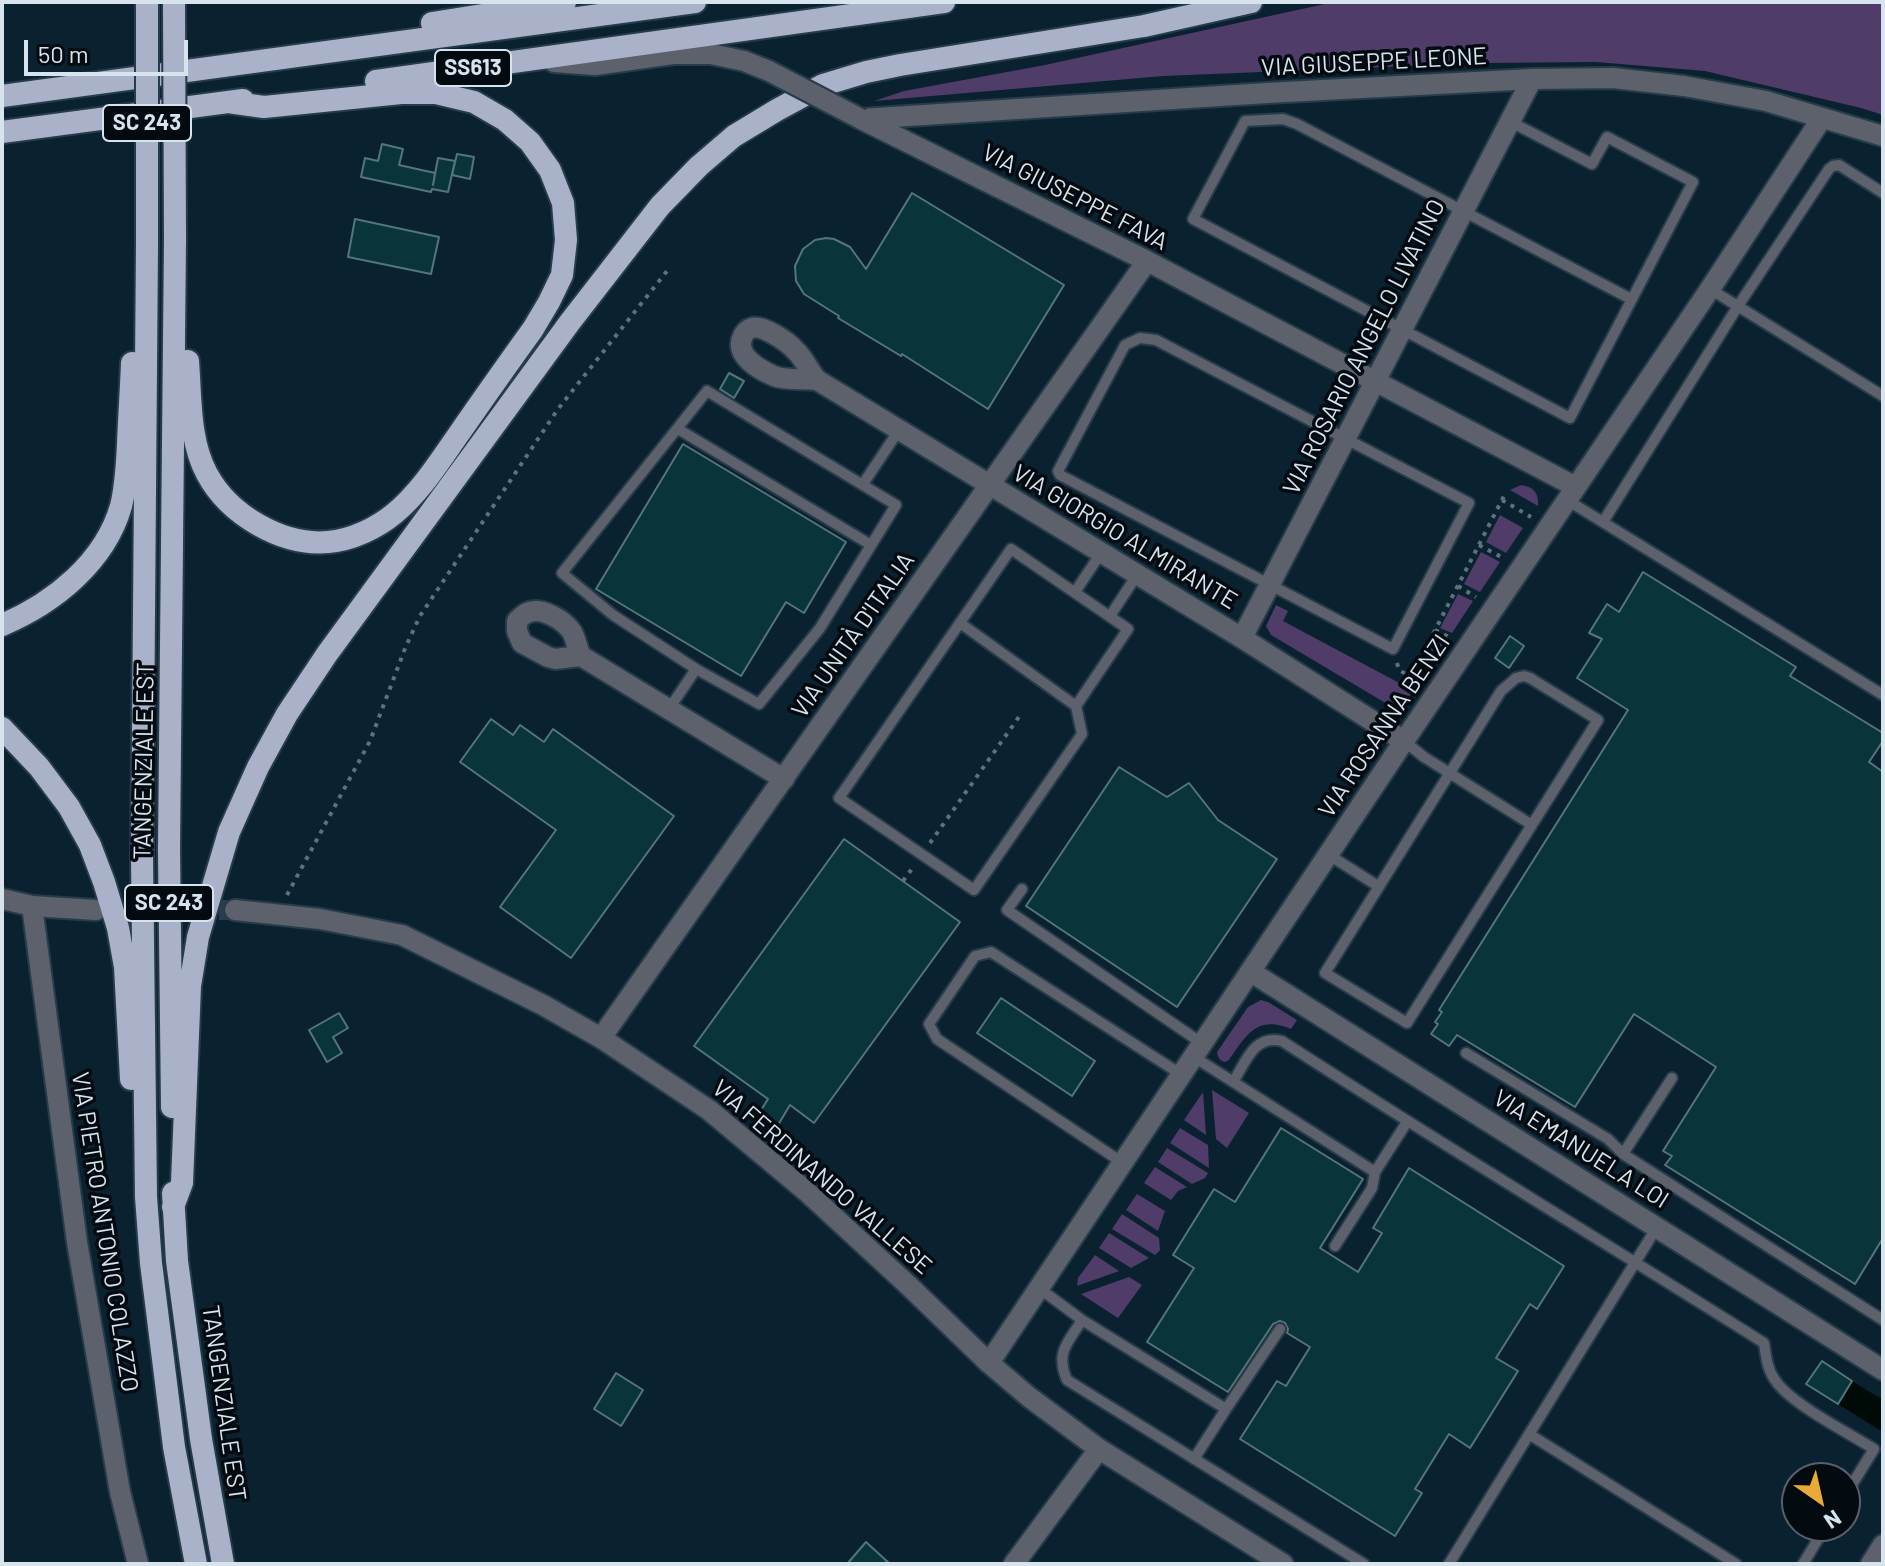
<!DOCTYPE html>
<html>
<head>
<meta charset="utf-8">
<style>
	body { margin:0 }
	#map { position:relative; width:1885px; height:1566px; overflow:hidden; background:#0a212f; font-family:Barlow,sans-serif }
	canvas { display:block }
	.frame { position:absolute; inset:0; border:4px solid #d7e4ee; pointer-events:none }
	.north { position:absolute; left:1781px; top:1462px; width:80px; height:80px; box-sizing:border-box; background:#030a10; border:2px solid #586169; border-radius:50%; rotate:146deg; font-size:22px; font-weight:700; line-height:32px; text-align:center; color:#d7e4ee }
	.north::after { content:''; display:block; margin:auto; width:28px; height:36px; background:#e8ab37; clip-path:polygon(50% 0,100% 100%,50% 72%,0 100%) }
	.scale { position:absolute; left:24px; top:40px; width:164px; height:36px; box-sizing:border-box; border:4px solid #d7e4ee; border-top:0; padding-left:10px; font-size:24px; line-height:28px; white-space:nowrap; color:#d7e4ee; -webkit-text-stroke:6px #030a10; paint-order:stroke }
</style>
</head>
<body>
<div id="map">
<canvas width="1885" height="1566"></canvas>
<div class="frame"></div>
<div class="north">N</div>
<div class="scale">50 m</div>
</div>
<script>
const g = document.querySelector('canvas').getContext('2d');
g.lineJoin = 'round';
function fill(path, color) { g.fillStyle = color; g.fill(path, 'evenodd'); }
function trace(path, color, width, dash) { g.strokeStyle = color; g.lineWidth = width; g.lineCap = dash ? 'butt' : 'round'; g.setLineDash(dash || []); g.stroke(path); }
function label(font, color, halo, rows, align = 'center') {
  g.font = font + ' Barlow,sans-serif'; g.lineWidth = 7; g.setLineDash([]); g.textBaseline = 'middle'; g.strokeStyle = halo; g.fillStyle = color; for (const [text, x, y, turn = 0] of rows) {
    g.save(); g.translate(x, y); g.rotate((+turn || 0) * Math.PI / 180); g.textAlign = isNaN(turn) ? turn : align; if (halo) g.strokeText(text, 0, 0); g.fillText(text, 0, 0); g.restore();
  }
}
fill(new Path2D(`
	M1334,2H1883V115L1861,108L1705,71L1596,62L1485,63L1163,76L874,101L904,91L1045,65Z
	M1521,485C1534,487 1539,493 1538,506L1510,490Z
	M1500,515L1523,528L1506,553L1486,542Z
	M1481,552L1500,562L1480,592L1464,584Z
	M1458,594L1473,601L1452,633L1440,628Z
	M1276,605L1288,611L1283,621L1403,685H1408L1412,683L1437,637L1447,642L1399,711L1271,635L1266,626Z
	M1261,1000L1268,1002L1297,1020L1291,1029C1257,1015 1247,1034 1229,1060L1225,1062C1220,1061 1218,1058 1217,1052L1248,1007Z
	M1212,1090L1249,1113L1227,1148L1216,1139Z
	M1203,1092L1206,1135L1184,1120Z
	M1180,1128L1208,1145L1209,1168L1170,1143Z
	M1167,1148L1208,1173L1205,1178L1192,1184L1158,1162Z
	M1155,1167L1187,1187L1178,1191L1171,1200L1144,1183Z
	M1137,1194L1165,1211L1158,1231L1126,1210Z
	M1122,1214L1159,1238L1160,1250L1155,1255L1112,1229Z
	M1109,1233L1149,1258L1131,1268L1099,1248Z
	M1095,1255L1119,1271L1077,1286L1078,1278Z
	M1129,1277L1142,1285L1118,1318L1081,1294Z`), '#4f3c69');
fill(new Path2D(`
	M1852,1381L1883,1400V1432L1838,1404Z`), '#000a07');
const building = new Path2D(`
	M382,144L403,149L399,165L435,173L433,185L438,158L455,161L448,192L432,189L431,192L361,177L365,158L378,161Z
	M457,154L474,157L470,179L452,175Z
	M912,193L1064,285L988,409L902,354L901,356L838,318L839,316L804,294L796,281L795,266L803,249L815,240L826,238L834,239L850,247L866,269Z
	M355,219L439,237L431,274L348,257Z
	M729,373L744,381L734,398L720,389Z
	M683,444L846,542L804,613L786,602L741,676L596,589Z
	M1643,572L1796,667L1790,676L1883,733V741L1869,762L1883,772V1238L1855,1284L1665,1165L1672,1156L1663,1151L1716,1067L1634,1014L1575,1107L1457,1035L1449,1046L1431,1034L1438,1024L1435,1022L1442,1012L1439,1010L1628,710L1577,678L1602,639L1589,633L1607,604L1619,612Z
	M1510,636L1524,646L1509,668L1495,658Z
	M491,719L513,735L520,725L544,742L553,729L674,816L571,958L500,907L556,830L460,762Z
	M1119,767L1167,797L1189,783L1218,820L1277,859L1177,1007L1026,906Z
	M844,839L960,922L814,1123L790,1105L772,1135L753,1123L768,1099L694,1046Z
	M1001,998L1095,1061L1072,1096L977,1033Z
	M339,1013L348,1028L333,1037L342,1053L327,1062L309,1030Z
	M1281,1128L1363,1179L1320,1248L1358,1272L1382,1233L1373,1228L1409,1168L1564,1266L1537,1309L1530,1304L1496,1358L1518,1371L1470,1448L1449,1434L1415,1489L1422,1493L1395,1536L1240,1439L1277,1381L1286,1386L1310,1347L1287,1333L1288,1329L1285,1323L1280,1321L1273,1324L1228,1392L1147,1342L1194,1268L1173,1255L1214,1189L1235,1202Z
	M1822,1361L1852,1381L1838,1404L1806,1384Z
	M616,1373L643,1390L621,1426L594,1409Z
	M866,1542L890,1564H847Z`);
fill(building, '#093439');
trace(building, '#54757a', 2);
trace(new Path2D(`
	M99,910H235`), '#293e4c', 20, [20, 10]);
const service = new Path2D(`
	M1511,122L1592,164L1607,137L1693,182L1570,418L1193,219L1245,121L1283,119L1297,124L1631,299
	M1710,289L1883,396
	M1140,338L1156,340L1469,503L1393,649L1060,475L1058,471L1125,345Z
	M707,391L896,505L820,628L759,704L696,669L613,615L562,573Z
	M678,429L871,545
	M863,484L899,430
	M1567,500L1883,695
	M1603,522L1738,306L1829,169L1833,166L1839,165L1883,193
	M1011,549L1128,629L1076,706L1082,734L974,890L839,798Z
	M1075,592L1101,553
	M1110,616L1137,575
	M960,623L1076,706
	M1524,676L1530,678L1598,720L1407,1023L1325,973L1501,691L1516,678Z
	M669,709L696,669
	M1404,741L1424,757L1532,825
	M1329,855L1378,886
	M1022,889L1007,910L1203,1044
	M1466,1053L1608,1139L1623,1154L1883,1320
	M1194,1057L1375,1172L1407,1122
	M1233,1082C1246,1062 1254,1034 1282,1041C1441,1144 1604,1242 1764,1343C1766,1356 1767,1369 1775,1380C1791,1404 1847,1432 1874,1449L1845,1496
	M1623,1154L1672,1078
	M1123,1163L937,1039L929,1024L975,956L991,952L1182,1075
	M1335,1246L1372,1188L1375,1172
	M1039,1288L1082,1320L1226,1409L1194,1459
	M1082,1320C1068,1343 1055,1352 1067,1380L1364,1564
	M1226,1409L1280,1329
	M1529,1434L1736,1564
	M1449,1564L1657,1227
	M1803,1564L1826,1526`);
const minor = new Path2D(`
	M554,62L595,65L673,54H711L744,61L769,71
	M861,119L1267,93L1532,79L1613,78L1684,86L1766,101L1883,136
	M861,119L1147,261L1576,487
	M817,380C803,378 786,381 774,376C760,370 733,355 743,336C744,333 748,329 752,328C762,324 788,342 795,350C804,358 809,371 817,380L1242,638L1404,741
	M1242,638L1532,79
	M581,656L555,659L548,657L522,643L517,631V621C519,619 524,614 527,613C541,606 564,620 572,632C576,639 577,648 581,656L784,779
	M32,906L77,1242L120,1492L138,1564
	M1251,972L1883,1370
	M601,1038L1147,261
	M989,1363L1404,741L1710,289L1822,118
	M1014,1564L1099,1449
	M1871,1564L1883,1545`);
const tertiary = new Path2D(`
	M2,899L32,906L96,910
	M235,910L320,919L402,935L543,1005L601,1038L709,1110L806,1191L908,1285L989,1363L1029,1397L1099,1449L1283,1564`);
const trunk = new Path2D(`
	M432,23L565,2
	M376,81L944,2
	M2,96L695,2
	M2,132L243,100
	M147,245L142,857L146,1197L151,1263L174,1447L196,1564
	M188,361C191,399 189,441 207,474C229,515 282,546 328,542C352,540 377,528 395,513C420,492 437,465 456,438C481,402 507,365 533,329L549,302L562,275L566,240L563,203L550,170L530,142L505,120L474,102L436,93H401L264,107L228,102
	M2,625C54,603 105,562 121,506C126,486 127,464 128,444C129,417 131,390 132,363
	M2,728L39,767L69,807L90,845L104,882L118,928L125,967L131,1079
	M172,1107L169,849L175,239
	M173,1193L177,1261L201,1439L223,1564
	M173,1207L182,1183L190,986L198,937L229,832L258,767L287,714L327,654L570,322L660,206L699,166L734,136L777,110L823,85L866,72L900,65L1144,26L1251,2`);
trace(service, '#273c4a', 14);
trace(minor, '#273c4a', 24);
trace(tertiary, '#273c4a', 24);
trace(trunk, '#273c4a', 26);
trace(new Path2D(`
	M1502,500L1531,517
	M1479,545L1505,559
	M1458,586L1476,597
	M1435,630L1451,638
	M1397,663L1399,670L1411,677L1506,492
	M930,843L1021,714
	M903,881L914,866
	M287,895L370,741L406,646L420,616L558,409L667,271`), '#5e717d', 4, [4, 6]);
trace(service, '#5d616c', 10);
trace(minor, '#5d616c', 20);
trace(tertiary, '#5d616c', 20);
trace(trunk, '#aab2ca', 22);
const minorBridge = new Path2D(`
	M769,71L861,119`);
const trunkBridge = new Path2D(`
	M147,2V245
	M174,2L175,239`);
trace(minorBridge, '#273c4a', 24, []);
trace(trunkBridge, '#273c4a', 26, []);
trace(minorBridge, '#5d616c', 20);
trace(trunkBridge, '#aab2ca', 22);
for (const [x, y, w] of [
	[473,68,76],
	[147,123,88],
	[169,903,88]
]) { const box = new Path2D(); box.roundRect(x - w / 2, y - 18, w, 36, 6); g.fillStyle = '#030a10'; g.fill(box); trace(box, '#d7e4ee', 2); }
label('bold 22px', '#d7e4ee', null, [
	["SS613",473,68],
	["SC 243",147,123],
	["SC 243",169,903]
]);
label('24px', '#d7e4ee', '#030a10', [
	["VIA GIUSEPPE LEONE",1374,62,-3],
	["VIA GIUSEPPE FAVA",1075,197,27],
	["VIA ROSARIO ANGELO LIVATINO",1364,347,-63],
	["VIA GIORGIO ALMIRANTE",1125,537,31],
	["VIA UNITÀ D'ITALIA",853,635,-55],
	["VIA ROSANNA BENZI",1384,726,-56],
	["TANGENZIALE EST",144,761,-89],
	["VIA EMANUELA LOI",1581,1149,32],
	["VIA FERDINANDO VALLESE",822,1177,41],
	["VIA PIETRO ANTONIO COLAZZO",105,1232,81],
	["TANGENZIALE EST",224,1403,82]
]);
</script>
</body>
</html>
